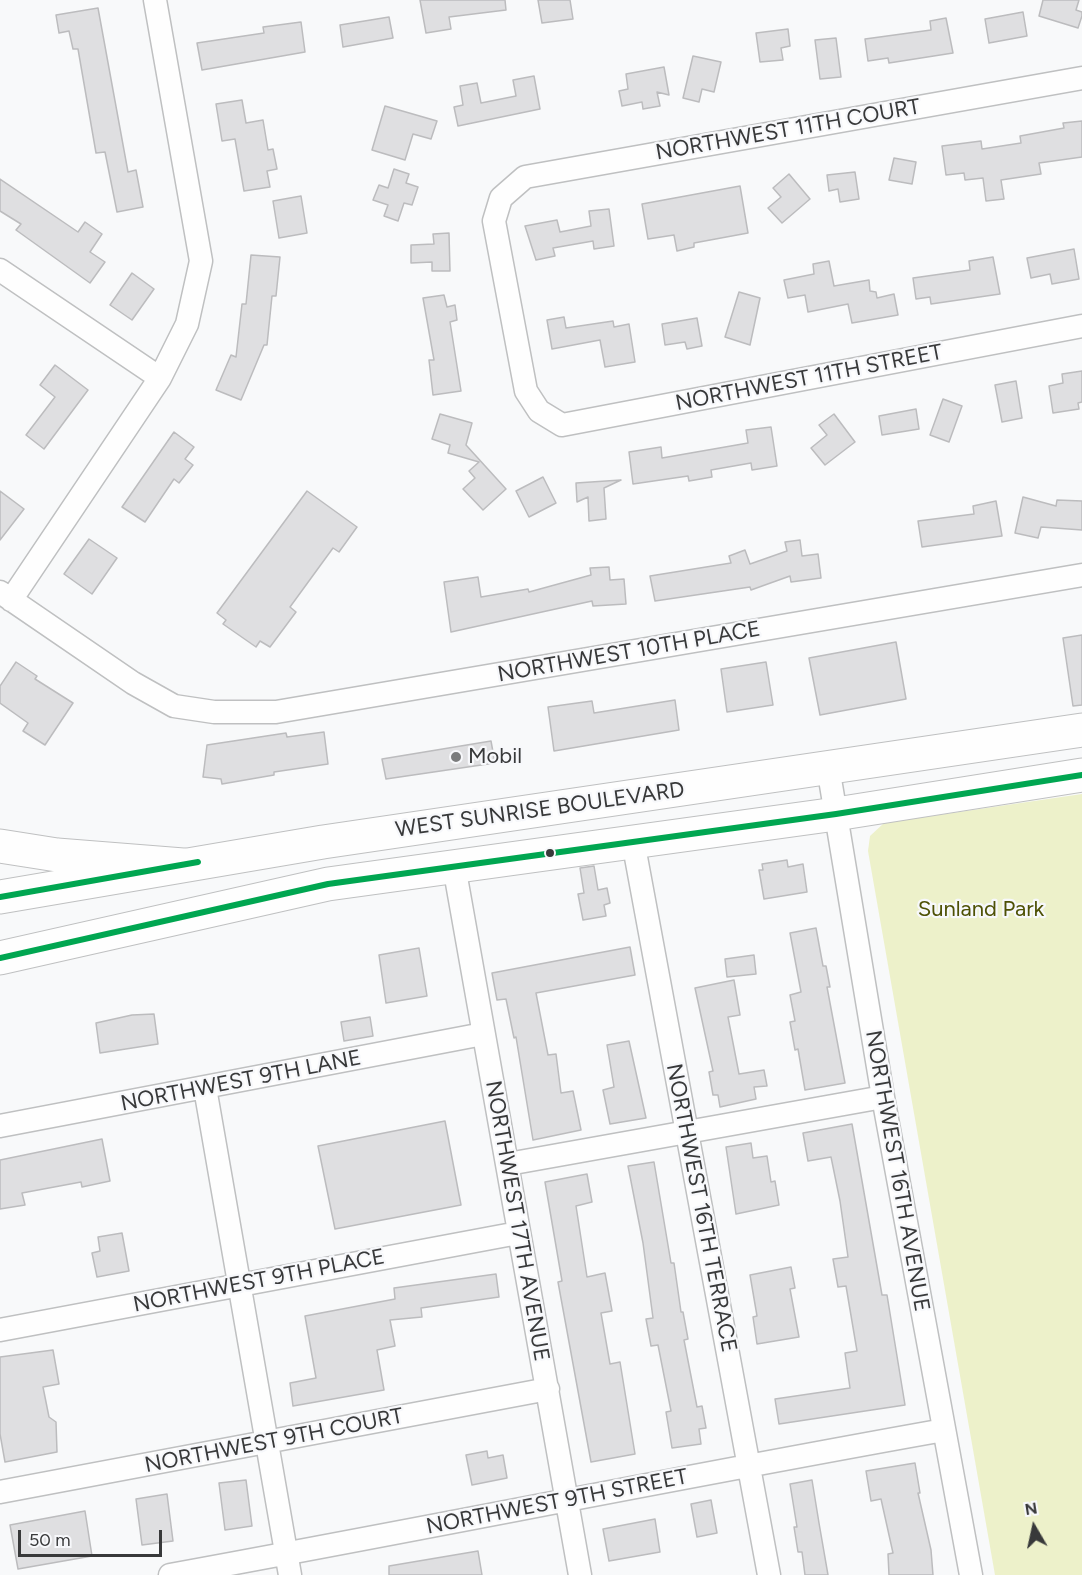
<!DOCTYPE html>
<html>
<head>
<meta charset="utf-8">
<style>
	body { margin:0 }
	#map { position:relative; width:1082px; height:1575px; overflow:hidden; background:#f8f9fa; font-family:Figtree,sans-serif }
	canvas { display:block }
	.north { position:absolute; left:1004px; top:1497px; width:60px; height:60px; -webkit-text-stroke:4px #f7f8fb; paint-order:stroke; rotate:351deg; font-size:16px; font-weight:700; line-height:24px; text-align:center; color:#38393a }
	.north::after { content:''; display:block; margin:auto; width:21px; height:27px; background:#38393a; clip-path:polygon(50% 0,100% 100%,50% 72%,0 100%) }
	.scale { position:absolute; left:18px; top:1530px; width:144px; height:27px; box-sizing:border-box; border:3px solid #38393a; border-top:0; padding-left:8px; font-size:18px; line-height:21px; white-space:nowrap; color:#38393a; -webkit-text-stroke:4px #f7f8fb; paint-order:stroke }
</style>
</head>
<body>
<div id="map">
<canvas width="1082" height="1575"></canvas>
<div class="north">N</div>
<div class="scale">50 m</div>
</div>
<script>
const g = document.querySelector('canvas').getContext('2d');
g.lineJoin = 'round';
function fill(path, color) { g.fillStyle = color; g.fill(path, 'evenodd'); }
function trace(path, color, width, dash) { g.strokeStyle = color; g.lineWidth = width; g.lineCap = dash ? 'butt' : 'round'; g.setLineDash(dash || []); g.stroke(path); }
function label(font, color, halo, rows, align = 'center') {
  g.font = font + ' Figtree,sans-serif'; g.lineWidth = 4.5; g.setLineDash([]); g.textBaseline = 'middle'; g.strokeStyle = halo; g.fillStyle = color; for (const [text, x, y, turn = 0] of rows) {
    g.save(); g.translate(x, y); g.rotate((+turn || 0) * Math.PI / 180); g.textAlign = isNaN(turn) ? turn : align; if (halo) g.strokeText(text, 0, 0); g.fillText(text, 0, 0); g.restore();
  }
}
fill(new Path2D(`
	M1082,794V1575H995L868,851L870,836L884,823Z`), '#edf1ca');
const building = new Path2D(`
	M420,0H505L506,10L449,17L451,29L426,33Z
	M538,0H570L573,19L542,23Z
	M1043,0H1079L1076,10L1082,12V16L1078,28L1039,16Z
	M98,8L128,172L136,170L143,207L117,212L105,152L96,153L78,49H73L69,31L59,33L56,15Z
	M1023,12L1027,36L989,43L985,19Z
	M389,17L393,38L343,47L340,25Z
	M946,18L953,53L889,63L888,58L868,61L865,39L931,30L930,21Z
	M301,22L305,52L202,70L197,43L264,33L263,27Z
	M788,29L790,46L781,48L783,60L760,62L756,33Z
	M836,38L841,77L820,79L815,40Z
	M693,56L721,62L714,92L702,89L699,102L683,98Z
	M664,67L669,95L657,92L660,106L643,109L642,102L622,106L619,91L628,89L626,74Z
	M534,76L540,109L458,126L454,107L463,105L460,86L477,83L481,103L516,96L513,80Z
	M242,100L246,123L263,120L268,150L273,149L277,169L267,171L270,187L244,191L235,139L222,141L216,104Z
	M385,106L437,121L431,139L413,134L405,160L372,150Z
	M1082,121V157L1039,163L1041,174L1001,180L1004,199L986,201L983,178L965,180L964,173L946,175L942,146L981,141L982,149L1021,143L1020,136L1064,128L1063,123Z
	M894,158L916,162L912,184L889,180Z
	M394,169L409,174L406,183L418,187L412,205L404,203L398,221L384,216L388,205L373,200L379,185L388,188Z
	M855,172L859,199L840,202L838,189L829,191L827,175Z
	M789,174L810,199L782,223L768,208L781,197L773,188Z
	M0,179L78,232L85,222L102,234L90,252L105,262L90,283L16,230L21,224L0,211Z
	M740,186L748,233L694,243V247L677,251L674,235L648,239L642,204Z
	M301,196L307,233L279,238L273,201Z
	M609,209L614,246L594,249L593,241L553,248L555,256L536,260L525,226L557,220L560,232L591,226L589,211Z
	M449,233L450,271H432V262L411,263V245L434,244L433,234Z
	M1074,249L1079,279L1052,284L1050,274L1031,278L1027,258Z
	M251,255L280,257L276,296H272L267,345H264L241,400L216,390L231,355L236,357L242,304H246Z
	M993,257L1000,294L931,304L930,297L916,299L913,278L970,270L969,261Z
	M829,261L834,286L869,280L870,291L876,292L877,298L894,294L898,315L852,323L848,304L808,312L805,295L788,298L784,280L814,274L813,264Z
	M132,273L154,289L132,320L110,305Z
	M739,292L760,298L750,345L725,337Z
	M444,295L447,307L455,305L457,320L450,322L461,391L433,395L429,360H434L423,298Z
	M564,317L566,328L613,321L614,327L629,324L635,362L605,367L600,340L552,349L547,320Z
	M697,318L702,346L687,349L685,342L665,345L662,324Z
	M55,365L88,390L44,449L26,435L55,397L40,385Z
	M1082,371V402L1078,403L1079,409L1053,413L1049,386L1063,383L1062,374Z
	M1016,381L1022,418L1002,422L995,385Z
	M943,399L962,406L949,442L930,435Z
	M916,409L919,429L882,435L879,416Z
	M440,414L472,423L466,445L506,489L483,510L463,489L475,478L469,471L479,462L448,453L450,445L432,439Z
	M834,414L855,442L825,465L811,448L827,435L819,425Z
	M771,427L777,466L752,470L751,463L711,470L712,477L689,481L688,476L633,484L629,452L661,447L662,458L748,443L746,430Z
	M174,432L194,447L185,459L193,465L179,483L174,479L145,522L122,507Z
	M543,477L556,503L529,517L516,491Z
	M621,480L604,488L606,519L589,521L588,497L577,502L576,483Z
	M0,491L24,509L0,540Z
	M307,491L357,527L339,552L333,548L290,607L296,612L270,647L260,641L256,647L223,624L226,620L217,613Z
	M1023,497L1056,506L1057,500L1082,501V530L1041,527L1038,538L1015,533Z
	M996,501L1002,536L922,547L918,521L974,514L973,506Z
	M89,539L117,558L92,594L64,574Z
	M800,540L802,556L818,554L821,578L791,582L790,576L751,590L750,587L655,601L650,576L731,563L729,556L745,550L750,564L787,551L785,542Z
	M609,567L610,580L624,579L626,604L593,606L592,601L451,632L444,582L478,577L481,597L528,589L529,592L591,575L590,568Z
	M1082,635V705L1073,706L1063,638Z
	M896,642L906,699L820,715L809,658Z
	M16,662L37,676L35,679L73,703L45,745L23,731L28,723L0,703V686Z
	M766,662L773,705L727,712L721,669Z
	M675,700L679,730L554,751L548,707L592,701L594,713Z
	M324,732L328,764L274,772V775L222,784L221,779L203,777L207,745L286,733L287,737Z
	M491,741L495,763L386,779L382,759Z
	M787,860L788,867L803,864L807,892L764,899L759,870H763L762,864Z
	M594,866L598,890L607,888L610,903L604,905L606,916L583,920L578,894L584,893L580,868Z
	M816,928L823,966H826L830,987H827L845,1083L805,1090L798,1049L795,1050L790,1022L795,1021L790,995L801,992L790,933Z
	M630,947L635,975L536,993L548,1055L556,1054L561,1093L573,1091L581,1130L533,1140L516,1037L514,1038L506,999L497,1000L492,973Z
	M419,948L427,996L386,1003L379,955Z
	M754,955L756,974L727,977L725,959Z
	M734,980L740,1015L728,1017L739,1074L764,1070L767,1086L754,1087L756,1099L720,1107L718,1095H713L709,1072L713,1071L695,988Z
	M154,1014L158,1044L100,1053L96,1023L132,1015Z
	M370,1017L373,1036L344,1041L341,1022Z
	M629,1041L646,1118L610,1124L603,1090L614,1087L607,1045Z
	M445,1121L461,1205L335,1229L318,1146Z
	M852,1124L882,1295H887L905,1405L779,1424L775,1399L850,1388L845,1353L857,1351L846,1286L838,1287L833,1259L848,1257L840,1201L831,1157L808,1161L803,1133Z
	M102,1139L110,1181L82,1187L81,1182L22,1193L25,1205L0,1209V1160Z
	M751,1143L753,1158L767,1156L771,1182L775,1181L779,1205L736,1214L726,1147Z
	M654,1162L671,1263H674L681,1312H683L688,1339L684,1340L697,1407L702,1406L706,1428L699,1429L701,1444L672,1448L666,1412L671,1411L658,1345L651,1346L646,1319L653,1318L643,1243L628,1166Z
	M587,1174L592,1202L576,1206L587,1277L605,1273L612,1311L601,1313L610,1364L620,1362L635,1454L591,1462L558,1282L562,1281L545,1182Z
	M122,1233L129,1271L97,1277L92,1253L100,1251L98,1237Z
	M791,1267L795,1288L790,1289L799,1337L757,1344L753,1317L757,1316L750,1275Z
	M496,1274L499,1297L421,1308L422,1317L390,1320L395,1346L377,1350L384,1390L293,1406L290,1383L316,1378L305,1316L395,1299L394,1288Z
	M53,1350L59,1384L43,1387L49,1417L56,1422L57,1452L5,1462L0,1434V1357Z
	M487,1451L488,1458L503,1455L507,1478L472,1485L466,1455Z
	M915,1463L920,1493H918L931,1550L933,1575H889L888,1554L893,1553L881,1499L871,1501L866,1471Z
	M246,1480L252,1526L225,1530L219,1483Z
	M812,1480L819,1523L828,1575H805L802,1552H798L794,1527H797L790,1484Z
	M167,1494L173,1541L142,1545L136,1499Z
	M711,1500L717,1533L697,1537L691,1504Z
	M85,1511L92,1556L18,1569L10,1525Z
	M655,1519L660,1552L609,1561L603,1529Z
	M478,1551L482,1575H389V1566Z`);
fill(building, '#dfdfe1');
trace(building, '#bcbcbe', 1.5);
const minor = new Path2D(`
	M1082,78L525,177L501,198L494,221L526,391L539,411L562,425L1082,326
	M0,270L160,378
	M0,592L133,683L174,706L214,712H276L1082,575
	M11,600L160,378L187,324L201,261L155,0
	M828,767L883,1097L971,1575
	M633,841L769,1575
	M454,866L580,1575
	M205,1088L290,1575
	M0,1126L483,1034
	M508,1164L883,1097
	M0,1330L518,1233
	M0,1492L548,1389
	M170,1575C428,1528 685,1476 944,1430`);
const primary = new Path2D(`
	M0,897L323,842L1082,730
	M0,958L328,884L836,814L1082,775`);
const motorway = new Path2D(`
	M0,846L57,855L183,865`);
trace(minor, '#bfc0c1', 25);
trace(primary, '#bfc0c1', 35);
trace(motorway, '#bfc0c1', 35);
trace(minor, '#fefefe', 22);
trace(primary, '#fefefe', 33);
trace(motorway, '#fefefe', 33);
trace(new Path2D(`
	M0,897L198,862
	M0,958L328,884L836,814L1082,775`), '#00a651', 6);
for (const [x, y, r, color] of [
	[456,757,6,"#7b7c7d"],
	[550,853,5,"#38393a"]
]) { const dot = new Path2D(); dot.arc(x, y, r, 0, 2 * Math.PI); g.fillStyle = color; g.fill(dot); trace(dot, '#f7f8fb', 2); }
label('22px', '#38393a', '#f7f8fb', [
	["NORTHWEST 11TH COURT",788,130,-10],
	["NORTHWEST 11TH STREET",809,378,-11],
	["NORTHWEST 10TH PLACE",629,652,-10],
	["WEST SUNRISE BOULEVARD",540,810,-8],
	["NORTHWEST 9TH LANE",241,1081,-11],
	["NORTHWEST 16TH AVENUE",897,1171,80],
	["NORTHWEST 16TH TERRACE",701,1208,79],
	["NORTHWEST 17TH AVENUE",517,1221,80],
	["NORTHWEST 9TH PLACE",259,1281,-11],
	["NORTHWEST 9TH COURT",274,1441,-11],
	["NORTHWEST 9TH STREET",557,1502,-11]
]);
label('22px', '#38393a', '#f7f8fb', [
	["Mobil",468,757]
], 'left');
label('22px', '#4e5105', '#f7f8fb', [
	["Sunland Park",981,910]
]);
</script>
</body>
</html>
